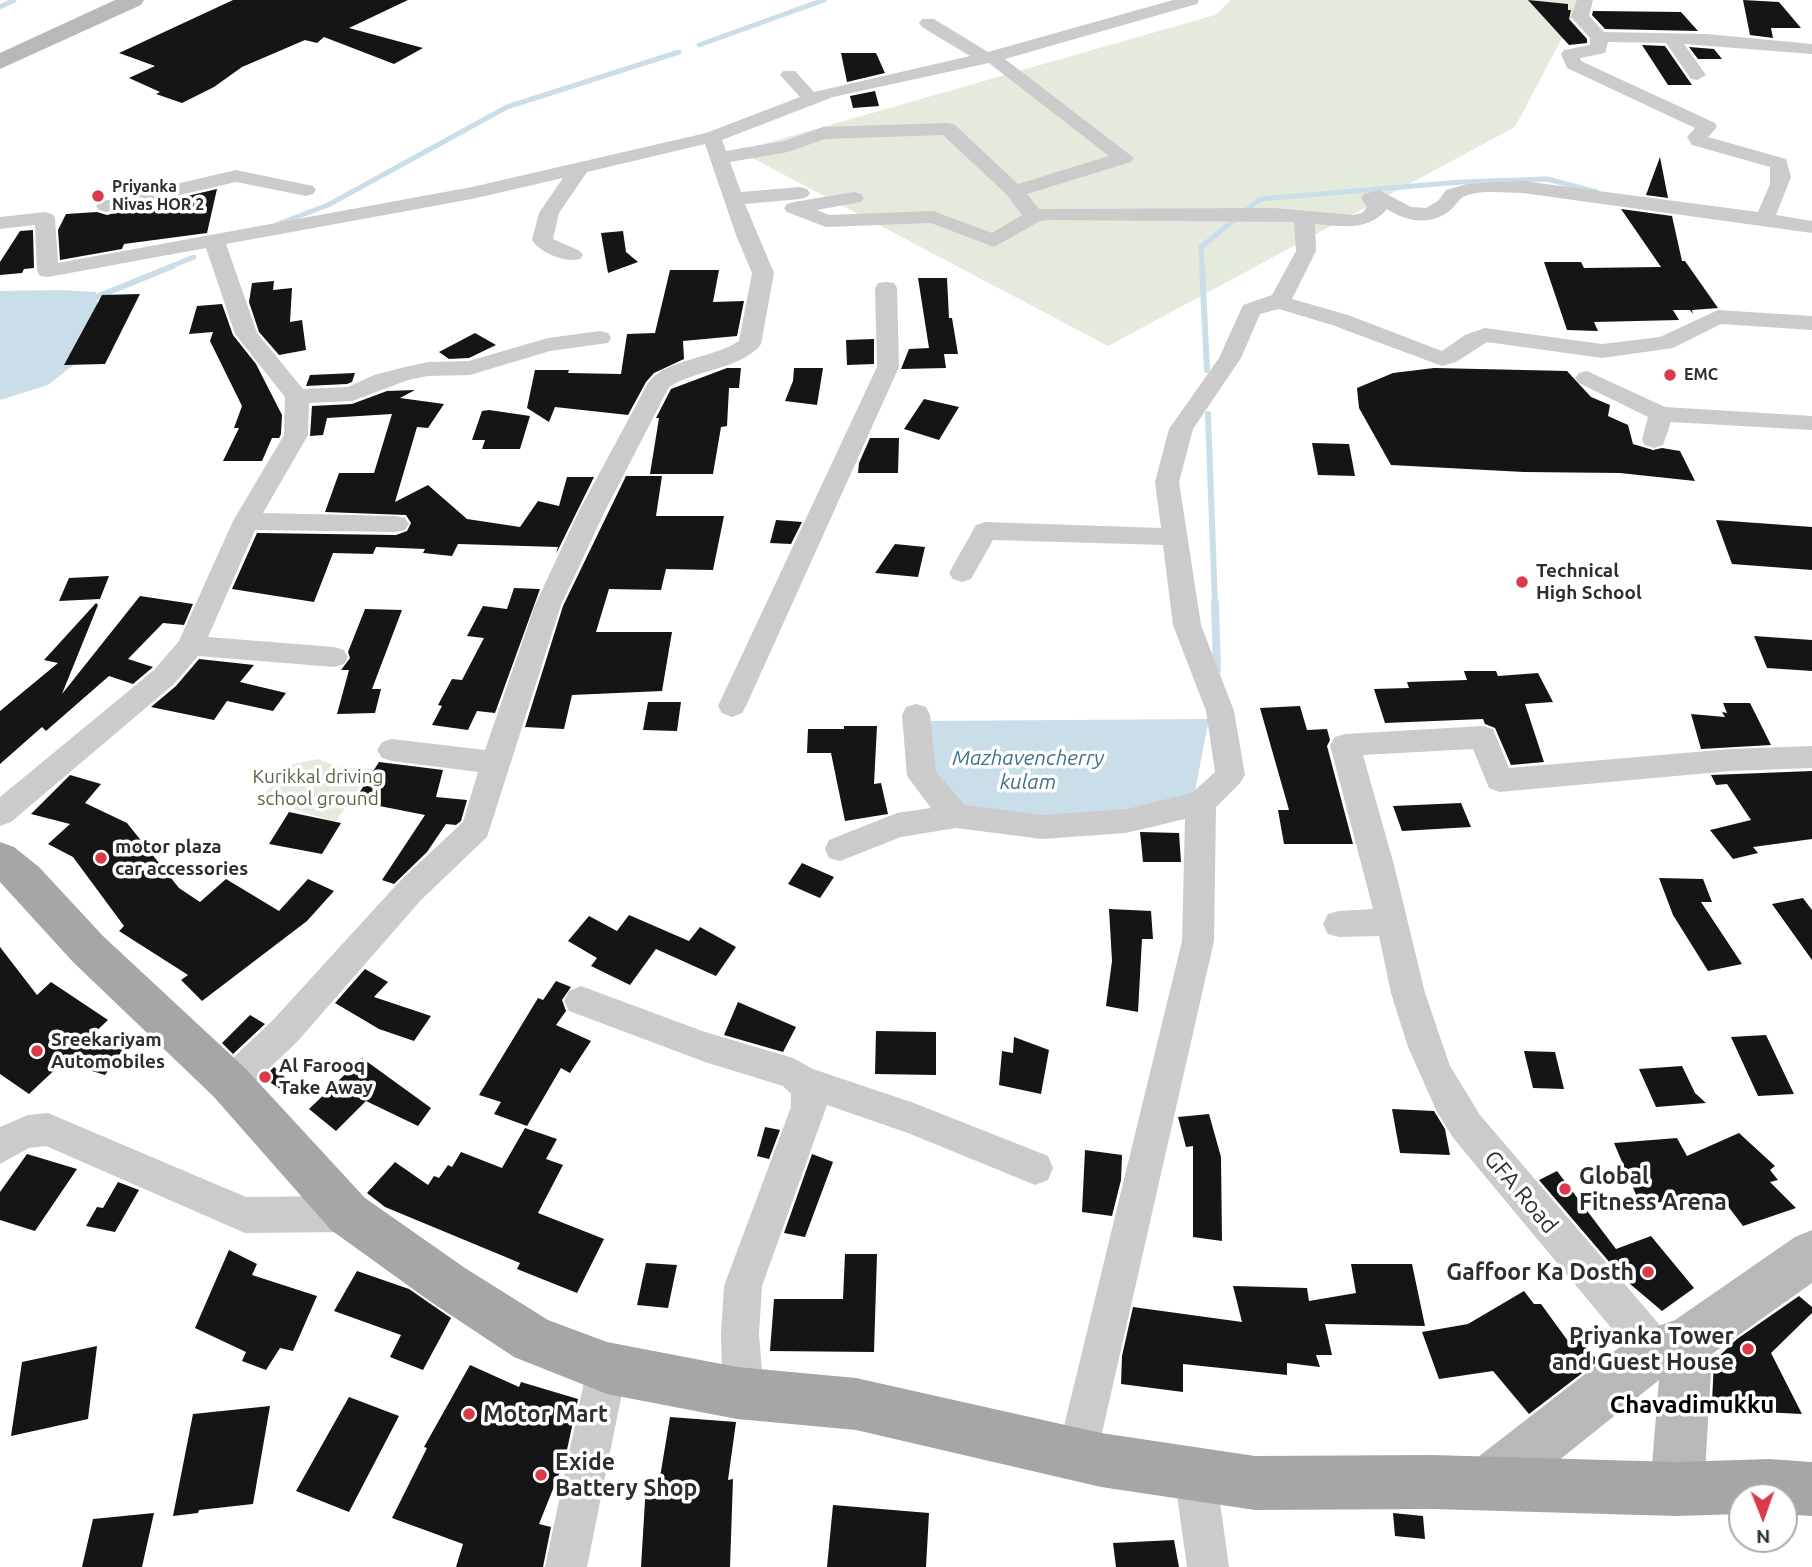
<!DOCTYPE html>
<html>
<head>
<meta charset="utf-8">
<style>
	body { margin:0 }
	#map { position:relative; width:1812px; height:1567px; overflow:hidden; background:#fff; font-family:Ubuntu,sans-serif }
	canvas { display:block }
	.north { position:absolute; left:1728px; top:1483px; width:70px; height:70px; box-sizing:border-box; background:#fff; border:2px solid #ababab; border-radius:50%; rotate:179deg; font-size:19px; font-weight:700; line-height:28px; text-align:center; color:#2e2e2e }
	.north::after { content:''; display:block; margin:auto; width:24px; height:32px; background:#db394c; clip-path:polygon(50% 0,100% 100%,50% 72%,0 100%) }
</style>
</head>
<body>
<div id="map">
<canvas width="1812" height="1567"></canvas>
<div class="north">N</div>
</div>
<script>
const g = document.querySelector('canvas').getContext('2d');
g.lineJoin = 'round';
function fill(path, color) { g.fillStyle = color; g.fill(path, 'evenodd'); }
function trace(path, color, width, dash) { g.strokeStyle = color; g.lineWidth = width; g.lineCap = dash ? 'butt' : 'round'; g.setLineDash(dash || []); g.stroke(path); }
function label(font, color, halo, rows, align = 'center') {
  g.font = font + ' Ubuntu,sans-serif'; g.lineWidth = 7; g.setLineDash([]); g.textBaseline = 'middle'; g.strokeStyle = halo; g.fillStyle = color; for (const [text, x, y, turn = 0] of rows) {
    g.save(); g.translate(x, y); g.rotate((+turn || 0) * Math.PI / 180); g.textAlign = isNaN(turn) ? turn : align; if (halo) g.strokeText(text, 0, 0); g.fillText(text, 0, 0); g.restore();
  }
}
fill(new Path2D(`
	M1231,0H1582L1515,127L1108,346L739,151L1215,15Z
	M318,759L341,768L373,769L335,822L260,798L293,764Z`), '#e4eadc');
fill(new Path2D(`
	M60,290L96,292L101,343L48,385L0,400V291Z
	M1209,719L1194,796L1078,818L1042,819L946,803L922,787L921,721Z`), '#c9dee9');
trace(new Path2D(`
	M0,7L14,0
	M699,45L824,0
	M278,224L328,205L507,107L679,52
	M169,267L194,257
	M1202,267L1201,247L1260,199L1461,182L1547,179L1597,192`), '#c9dee9', 5);
trace(new Path2D(`
	M1202,266L1207,370
	M89,300L173,266
	M1208,414L1215,604`), '#c9dee9', 6);
trace(new Path2D(`
	M1215,603L1217,670`), '#c9dee9', 8);
fill(new Path2D(`
	M233,0H408L349,28L423,48L394,64L324,37L317,43L305,40L242,67L214,87L182,103L156,94L160,92L129,78L155,66L119,53Z
	M1528,0L1568,4V10H1571L1569,19L1587,39V43L1569,45Z
	M1743,0L1779,2L1801,28H1771L1773,38L1750,35Z
	M1593,11L1681,12L1698,31L1605,29L1592,15Z
	M1642,45L1665,46L1692,85H1668Z
	M1689,47L1714,49L1722,59H1698Z
	M841,53H876L885,73L847,82Z
	M875,91L879,106L853,108L850,96Z
	M1660,157L1668,198L1646,195Z
	M217,189L207,233L124,244L122,249L60,260L58,230L66,214L97,212L107,215L139,207L163,206L162,202Z
	M1621,209L1672,216L1682,261H1685L1718,308L1692,310L1693,314L1690,310H1673L1679,320L1594,322L1598,331L1567,330L1544,262H1581L1584,268L1661,267Z
	M33,230L34,268L24,269L22,273L0,275V262L20,231Z
	M623,231L626,252L638,262L608,273L601,233Z
	M670,270H719L713,302L744,301L737,336L683,341L684,359L654,373L646,382L628,415L555,407L549,422L527,408L535,370H569L568,373L621,374L627,334L655,333Z
	M918,278H947L949,318H952L958,354H944L946,368L901,369L909,349L929,348Z
	M274,281L273,290L292,288L290,322L302,320L306,350L279,355L259,332L249,302L252,283Z
	M140,294L105,364L64,365L102,295Z
	M222,304L233,335L256,364L282,415L281,434L279,438H272L262,461H223L239,428H234L242,406L210,341L213,332L189,334L197,306Z
	M475,333L496,345L469,358L449,359L439,352Z
	M874,339V364L847,365L846,340Z
	M727,368H741L739,388H729L727,426L721,427L713,474H650L659,418H656L671,389Z
	M794,368H823L817,405L785,401L793,381Z
	M1434,368L1567,371L1591,397L1610,405L1608,416L1628,425L1633,444L1653,450L1662,448L1680,451L1695,481L1620,473L1524,472L1391,465L1359,408L1357,388L1393,373Z
	M355,373L352,382L347,384L306,386L310,375Z
	M415,390L400,398L444,404L428,428L417,427L395,502L428,485L467,519L520,527L538,501L559,506L567,477H594L556,554L558,547L458,544L452,556L423,553L425,549L376,547L373,554L333,553L314,602L232,589L257,533L396,535L407,531L411,523L406,515L325,512L339,473H374L392,414L327,418L323,435L310,436L312,406L352,404L387,391Z
	M924,399L959,407L939,440L904,429Z
	M489,410L530,416L520,449H482L485,440H472L482,411Z
	M870,438H899L898,473H858L859,463Z
	M1312,443L1349,444L1355,476L1318,475Z
	M626,476H662L656,516H724L713,570L666,569L661,590L609,589L596,632H672L662,691L572,695L564,729L525,727L563,606Z
	M776,520L802,522L791,544L770,543Z
	M1716,520L1812,527V570L1732,564Z
	M895,544L925,547L918,577L875,573Z
	M109,576L100,599L59,601L69,578Z
	M514,588L540,589L495,713L477,711L468,730L432,725L442,706L438,705L452,679L462,680L484,638L467,636L483,606L507,609Z
	M140,596L193,604L184,625L163,623L128,659L153,667L133,684L109,676L46,731L42,727L0,764V711L58,663L44,660L96,603L98,605L62,694Z
	M365,609L402,610L372,689H381L375,713L337,714L349,670H341L350,658L348,652Z
	M1754,636L1812,640V671L1767,668Z
	M199,659L254,665L240,682L286,693L273,711L227,701L214,720L151,707L176,686Z
	M1464,671H1496L1498,676L1538,673L1553,702L1525,704L1544,762L1511,765L1495,728L1485,724L1483,719L1385,723L1374,689L1409,688L1407,682L1467,680Z
	M648,702H681L677,731L643,730Z
	M1723,703H1750L1771,745L1701,749L1691,714L1725,717L1722,712L1727,713Z
	M1300,706L1307,730L1327,729L1330,740L1327,746L1353,844H1284L1278,810H1289L1260,708Z
	M844,726H877L874,784L881,783L888,814L845,821L831,753H807L808,729H844Z
	M379,762L443,770L436,797L467,800L461,821L456,825L446,824L427,852L394,884L382,880L425,815L354,801Z
	M1812,771V839L1753,847L1758,853L1733,859L1710,830L1751,820L1727,784L1716,785L1711,775Z
	M70,775L101,784L85,803L127,823L179,888L200,902L226,879L279,911L308,879L334,891L307,921L202,1001L181,980L188,975L119,931L124,926L73,857L48,844L70,824L31,814Z
	M1461,803L1471,827L1402,831L1393,806Z
	M289,812L341,823L322,854L269,844Z
	M1140,832L1179,833L1181,862H1143Z
	M802,863L834,877L820,898L788,884Z
	M1659,878L1703,879L1712,902H1701L1742,964L1708,971L1673,915Z
	M1803,898L1812,910V960L1772,904Z
	M1109,909L1151,911L1153,939H1142L1138,1012L1106,1006L1112,961Z
	M629,915L689,941L700,927L736,947L716,976L656,949L630,985L591,966L597,958L568,941L589,916L617,931Z
	M0,947L37,995L51,982L108,1020L89,1038L124,1048L105,1075L63,1062L29,1094L0,1074Z
	M365,969L388,982L374,997L431,1016L414,1041L379,1029L335,1003Z
	M556,981L571,987L562,1000L566,1011L556,1025L591,1041L570,1073L561,1068L527,1126L494,1114L501,1102L479,1095L538,998L543,1000Z
	M738,1002L796,1027L783,1052L724,1035Z
	M250,1015L265,1024L233,1054L222,1043Z
	M876,1031L936,1032V1075L875,1074Z
	M1766,1035L1794,1094L1758,1096L1731,1037Z
	M1014,1037L1049,1050L1041,1094L999,1085L1002,1051L1013,1053Z
	M1524,1051L1555,1052L1564,1089L1533,1088Z
	M362,1058L431,1108L418,1126L366,1101L336,1131L309,1109Z
	M1682,1066L1695,1093L1706,1103L1656,1107L1639,1069Z
	M274,1067L293,1085L287,1093L263,1078Z
	M1392,1109L1434,1111L1445,1129L1450,1155L1400,1153Z
	M1209,1114L1221,1157L1222,1241L1193,1237V1146L1186,1147L1178,1117Z
	M765,1127L780,1130L769,1159L757,1156Z
	M525,1128L557,1139L546,1159L563,1165L538,1213L604,1239L577,1293L517,1269L520,1263L385,1207L367,1193L395,1162L428,1185L434,1176L439,1178L448,1165L452,1167L461,1152L502,1168Z
	M1739,1133L1775,1166L1770,1170L1778,1180L1770,1182L1796,1208L1743,1226L1721,1197L1640,1204L1614,1143L1677,1138L1687,1156Z
	M1085,1150L1122,1155L1121,1180L1112,1216L1082,1212Z
	M27,1154L77,1169L35,1231L0,1220V1192Z
	M812,1154L833,1162L805,1237L784,1233Z
	M1557,1171L1616,1249L1651,1236L1694,1288L1662,1311L1623,1278L1539,1180Z
	M118,1182L139,1190L115,1232L86,1226L97,1207L103,1208Z
	M229,1250L257,1264L252,1275L317,1296L293,1351L280,1348L266,1370L242,1361L246,1352L195,1328Z
	M845,1254H877L874,1352L770,1351L774,1299H843Z
	M646,1263L677,1265L668,1308L637,1305Z
	M1351,1264H1412L1425,1326L1325,1324L1332,1355H1316L1320,1367L1287,1363V1375L1183,1364V1392L1121,1384L1122,1356L1133,1307L1242,1322L1233,1286L1307,1288L1309,1301L1356,1293Z
	M357,1271L409,1289L451,1318L423,1370L390,1357L401,1335L334,1311Z
	M1524,1291L1534,1304H1541L1568,1341L1580,1340L1598,1361L1529,1414L1493,1371L1439,1379L1422,1332L1468,1324Z
	M1799,1296L1812,1307V1313L1771,1353L1802,1414L1742,1411L1712,1402L1714,1361L1737,1339Z
	M97,1346L88,1419L11,1436L22,1362Z
	M470,1365L519,1387L521,1382L578,1399L565,1459L539,1524L551,1527L543,1567H456L463,1544L392,1518L427,1448L424,1447Z
	M349,1397L399,1416L349,1512L296,1491Z
	M270,1406L253,1504L199,1510L198,1513L173,1516L193,1414Z
	M670,1417L736,1422L728,1480L733,1479L730,1567H641L646,1484L659,1483Z
	M833,1505L929,1513L926,1567H827Z
	M154,1513L142,1567H82L93,1519Z
	M1393,1513L1423,1516L1425,1539L1395,1536Z
	M1174,1540L1179,1567H1116L1113,1543Z`), '#151515');
fill(new Path2D(`
	M1173,0H1199L1197,4L1005,59L1134,158L1131,162L1027,194L1039,209L1274,208L1353,215L1362,213L1367,207L1361,198L1364,194L1379,190L1411,207L1426,208L1438,201L1446,190L1467,184L1523,181L1758,212L1770,184V167L1692,145L1687,137L1695,128L1567,68L1561,54L1564,50L1590,45V38L1571,17L1577,0H1593L1589,16L1604,32L1707,34L1812,44V54L1684,44L1706,75L1697,80L1691,79L1666,43L1608,42L1605,53L1580,58L1581,61L1715,123L1717,127L1708,137L1786,159L1791,177L1776,215L1812,221V233L1523,193C1505,193 1479,189 1463,197C1458,200 1454,208 1448,212C1429,226 1405,221 1387,209C1368,232 1341,226 1315,224L1316,251L1292,299L1348,315L1442,351L1465,335L1485,328L1602,344L1660,337L1718,310L1812,316V330L1721,324L1673,348L1602,358L1487,342L1456,362L1442,366L1332,325L1279,309L1260,314L1241,358L1193,429L1179,482L1201,625L1234,711L1245,775L1240,783L1216,807L1214,941L1097,1455L1091,1469L1077,1475L1063,1469L1057,1455L1182,941L1185,819L1126,833L1042,839L956,828L901,837L840,861L829,858L825,849L829,840L897,813L931,808L907,776L902,715L906,707L916,704L926,707L930,715L936,772L965,805L1042,815L1126,809L1192,793L1215,772L1206,711L1173,625L1163,545L993,540L971,579L962,582L953,579L949,573L976,525L985,522L1161,528L1155,482L1169,429L1219,358L1243,305L1272,295L1296,251L1294,222L1049,220L1040,221L994,247L931,223L826,227L787,212L784,208L787,204L794,202L854,192L861,194L864,198L861,202L817,210L829,215L933,211L992,233L1022,215L1007,195L943,135L825,139L788,152L730,162L741,192L800,187L807,189L810,193L807,197L800,199L745,204L774,273L761,344C744,368 695,370 669,387L605,511L561,605L487,837L421,900L297,1042L242,1094L230,1099L218,1094L213,1083L218,1072L273,1020L399,882L463,822L478,772L392,761L382,758L377,750L382,742L392,739L485,750L535,605L579,511L648,383C665,359 714,358 739,341L752,273L736,235L705,144L587,172L559,213L553,239L580,251L583,255L580,259C564,263 541,253 532,240L539,213L563,178L472,199L226,244L257,333L303,389L348,387L374,375L405,367L428,362L469,361L548,338L600,331L608,333L611,338L608,343L550,351L470,375L428,376L408,380L352,401L309,403L308,435L263,513L396,516L405,518L409,524L405,530L396,532L255,530L208,637L334,647L344,650L348,657L344,664L334,667L198,656L174,684L11,822L0,826V797L154,670L179,641L233,521L284,435L285,397L235,334L206,248L48,277L40,276L37,271L35,225L0,229V217L45,212L52,214L55,218L58,263L472,187L706,133L800,97L780,75L783,71H795L814,92L970,56L922,27L919,23L922,19H934L988,52ZM989,63L1109,156L1018,184L955,125L948,123L823,127L784,141L726,151L722,140L833,97Z
	M236,170L313,186L316,190L313,194L306,196L236,182L106,212L99,210L96,206L99,202Z
	M886,282L894,283L897,288L899,367L746,706L742,713L732,717L722,713L718,706L877,367L875,288L878,283Z
	M1587,371L1665,407L1812,416V430L1671,422L1663,445L1654,448L1645,445L1642,440L1648,417L1579,383L1575,378L1579,373Z
	M1483,726L1493,729L1509,768L1731,749L1812,746V768L1731,771L1499,792L1489,788L1473,749L1363,755L1394,865L1425,993L1450,1066L1480,1115L1670,1337L1676,1351L1670,1365L1656,1371L1642,1365L1454,1139L1437,1112L1408,1047L1391,993L1379,936L1339,937L1328,934L1323,924L1328,914L1339,911L1373,909L1330,745L1335,737L1345,734Z
	M581,986L705,1032L793,1058L813,1069L914,1103L1048,1156L1053,1168L1048,1180L1035,1185L908,1133L827,1105L762,1286L759,1334L762,1371L751,1407L737,1413L723,1407L717,1393L722,1371L721,1334L724,1286L791,1107V1094L783,1086L705,1062L569,1011L564,1001L569,991Z
	M48,1113L246,1197L348,1196L361,1201L366,1214L361,1227L348,1232L245,1233L46,1146L29,1148L0,1164V1127L28,1115Z
	M607,1348L621,1354L627,1368L587,1567H545L587,1368L593,1354Z
	M1195,1453L1210,1459L1216,1474L1229,1567H1187L1174,1474L1180,1459Z`), '#cbcbcb');
fill(new Path2D(`
	M115,0H144L141,5L0,69V53Z
	M1812,1230V1283L1712,1354L1704,1489L1696,1508L1677,1516L1658,1508L1650,1489L1659,1380L1507,1502L1488,1510L1469,1502L1461,1483L1469,1464L1638,1333L1675,1320L1795,1237Z`), '#b8b8b8');
fill(new Path2D(`
	M0,842L14,847L39,867L103,936L246,1069L365,1198L465,1268L548,1320L607,1342L737,1367L856,1378L1101,1433L1255,1456L1431,1455L1677,1462L1769,1459L1812,1462V1516L1784,1514V1497H1742V1514L1677,1516L1431,1509L1255,1510L1101,1487L856,1430L737,1419L607,1394L514,1357L431,1302L331,1230L214,1097L73,962L0,882Z`), '#a6a6a6');
for (const [x, y, r, color] of [
	[98,196,7,"#db394c"],
	[1670,375,7,"#db394c"],
	[1522,582,7,"#db394c"],
	[101,858,7,"#db394c"],
	[37,1051,7,"#db394c"],
	[265,1077,7,"#db394c"],
	[1565,1189,7,"#db394c"],
	[1648,1272,7,"#db394c"],
	[1748,1349,7,"#db394c"],
	[469,1414,7,"#db394c"],
	[541,1475,7,"#db394c"]
]) { const dot = new Path2D(); dot.arc(x, y, r, 0, 2 * Math.PI); g.fillStyle = color; g.fill(dot); trace(dot, '#fff', 2.5); }
label('bold 16px', '#2e2e2e', '#fff', [
	["Priyanka",112,187],
	["Nivas HOR 2",112,205],
	["EMC",1684,375]
], 'left');
label('bold 19px', '#2e2e2e', '#fff', [
	["Technical",1536,571],
	["High School",1536,593],
	["motor plaza",115,847],
	["car accessories",115,869],
	["Sreekariyam",51,1040],
	["Automobiles",51,1062],
	["Al Farooq",279,1066],
	["Take Away",279,1088]
], 'left');
label('19px', '#53673e', '#fff', [
	["Kurikkal driving",318,777],
	["school ground",318,799]
]);
label('italic 21px', '#40718b', '#fff', [
	["Mazhavencherry",1028,758],
	["kulam",1028,782]
]);
label('bold 23px', '#2e2e2e', '#fff', [
	["Global",1579,1176],
	["Fitness Arena",1579,1202],
	["Gaffoor Ka Dosth",1634,1272,"right"],
	["Priyanka Tower",1734,1336,"right"],
	["and Guest House",1734,1362,"right"],
	["Motor Mart",483,1414],
	["Exide",555,1462],
	["Battery Shop",555,1488]
], 'left');
label('23px', '#2e2e2e', '#fff', [
	["GFA Road",1521,1192,50]
]);
label('bold 24px', '#000', '#fff', [
	["Chavadimukku",1692,1405]
]);
</script>
</body>
</html>
